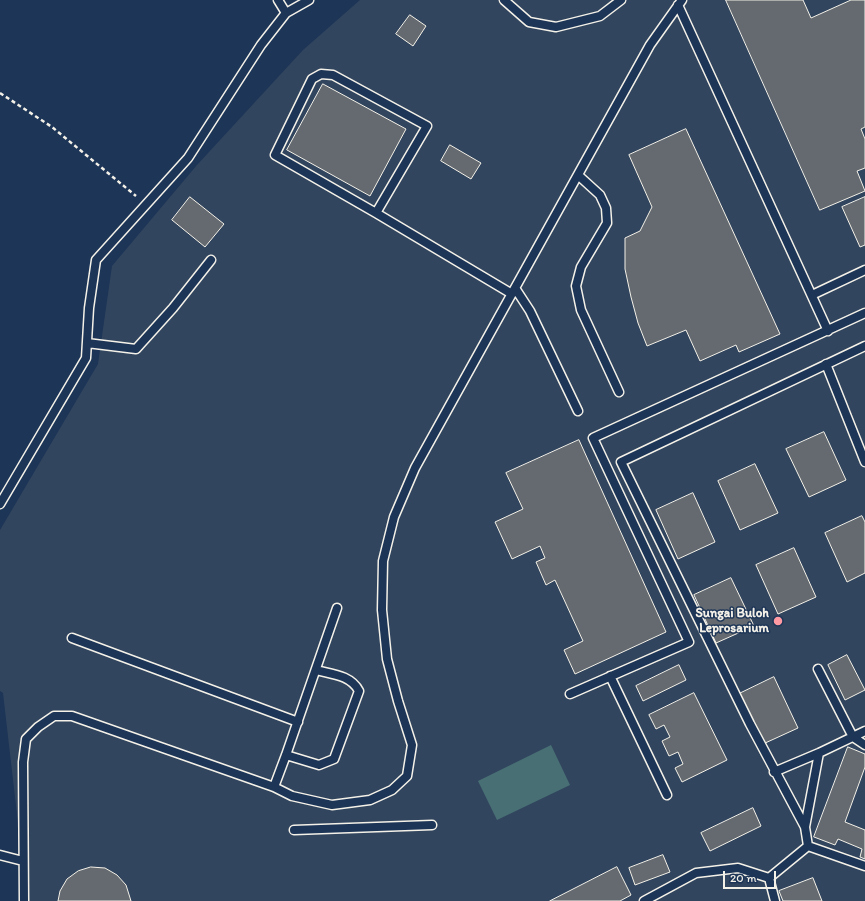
<!DOCTYPE html>
<html>
<head>
<meta charset="utf-8">
<style>
	body { margin:0 }
	#map { position:relative; width:865px; height:901px; overflow:hidden; background:#1d3557; font-family:Itim,sans-serif }
	canvas { display:block }
	.scale { position:absolute; left:723px; top:871px; width:53px; height:18px; box-sizing:border-box; border:2px solid #f4f1e8; border-top:0; padding-left:5px; font-size:12px; line-height:14px; white-space:nowrap; color:#f4f1e8; -webkit-text-stroke:3px #1d3557; paint-order:stroke }
</style>
</head>
<body>
<div id="map">
<canvas width="865" height="901"></canvas>
<div class="scale">20 m</div>
</div>
<script>
const g = document.querySelector('canvas').getContext('2d');
g.lineJoin = 'round';
function fill(path, color) { g.fillStyle = color; g.fill(path, 'evenodd'); }
function trace(path, color, width, dash) { g.strokeStyle = color; g.lineWidth = width; g.lineCap = dash ? 'butt' : 'round'; g.setLineDash(dash || []); g.stroke(path); }
function label(font, color, halo, rows, align = 'center') {
  g.font = font + ' Itim,sans-serif'; g.lineWidth = 3; g.setLineDash([]); g.textBaseline = 'middle'; g.strokeStyle = halo; g.fillStyle = color; for (const [text, x, y, turn = 0] of rows) {
    g.save(); g.translate(x, y); g.rotate((+turn || 0) * Math.PI / 180); g.textAlign = isNaN(turn) ? turn : align; if (halo) g.strokeText(text, 0, 0); g.fillText(text, 0, 0); g.restore();
  }
}
fill(new Path2D(`
	M360,0H865V901H27L3,693L0,691V530L98,364L112,266L197,165L303,50Z`), '#32455e');
fill(new Path2D(`
	M551,745L570,785L497,820L478,781Z`), '#476f74');
const building = new Path2D(`
	M726,0H803L811,18L851,0H865V127L861,129L865,139V168L857,171L865,191L820,210Z
	M410,15L426,26L413,46L396,34Z
	M323,84L406,129L370,196L287,150Z
	M686,129L780,334L739,352L736,345L700,361L686,330L647,346L638,323L631,297L625,269V238L640,231L652,207L629,155Z
	M450,145L481,163L471,179L441,161Z
	M190,197L224,224L205,247L172,220Z
	M865,197V245L860,247L842,207Z
	M824,432L846,480L809,497L786,449Z
	M579,440L666,632L575,674L564,650L583,641L555,580L546,585L536,562L545,558L540,546L512,559L495,522L523,509L506,473Z
	M755,464L778,513L740,530L718,481Z
	M693,493L715,542L678,559L656,510Z
	M862,516L865,522V573L847,582L825,533Z
	M794,548L816,597L778,614L756,565Z
	M731,578L754,626L716,643L694,595Z
	M847,655L865,690L845,700L828,665Z
	M679,665L686,680L643,701L636,686Z
	M774,677L798,728L763,744L739,694Z
	M694,693L727,760L682,782L675,768L683,764L678,752L669,756L662,741L670,737L664,725L656,729L649,715Z
	M848,747L865,754V767L845,822L865,830V859L860,857L862,849L838,839L835,845L814,837Z
	M753,808L761,826L710,851L701,833Z
	M663,855L670,872L635,885L629,868Z
	M91,867L105,868L117,875L126,885L131,901H58L60,891L67,879L78,871Z
	M617,867L631,895L620,901H550Z
	M813,878L822,901H783L779,891Z`);
fill(building, '#646a70');
trace(building, '#f4f1e8', 1);
const service = new Path2D(`
	M278,0L286,13
	M504,0L529,22L556,27L600,16L621,0
	M678,5L828,331
	M578,175L600,195L606,208L607,223L581,267L576,286L581,310L619,392
	M376,213L427,126L333,75L321,74L312,79L275,155L376,213L512,294
	M515,288L530,311L578,411
	M812,295L865,270
	M87,343L136,349L173,308L211,260
	M826,364L865,462
	M0,504L86,358L89,308L96,260L188,158L261,45L286,13L309,0
	M72,638L298,722
	M818,669L853,737L865,745
	M610,676L667,795
	M570,694L689,642L593,438L865,313
	M286,755L319,765L334,759L359,691C351,675 331,674 316,670
	M774,772L819,753L865,731
	M274,787L286,755L337,608
	M805,827L819,753
	M294,830L432,825
	M808,846L805,827L750,724L621,462L865,346
	M808,846L865,866
	M0,855L23,861
	M24,901L23,762L26,739L38,727L54,716H72L274,787L292,796L332,805L370,800L392,790L407,776L412,745L398,701L387,659L382,610L383,561L394,517L415,468L650,45L682,0
	M644,901L696,873L738,868L769,878
	M775,901L769,878L808,846`);
trace(service, '#f4f1e8', 11);
trace(new Path2D(`
	M0,93L52,127L136,196`), '#f4f1e8', 2.5, [4, 3]);
trace(service, '#1d3557', 8);
for (const [x, y, r, color] of [
	[778,621,5,"#ff9aa2"]
]) { const dot = new Path2D(); dot.arc(x, y, r, 0, 2 * Math.PI); g.fillStyle = color; g.fill(dot); trace(dot, '#1d3557', 1.5); }
label('bold 13px', '#f4f1e8', '#1d3557', [
	["Sungai Buloh",769,614],
	["Leprosarium",769,629]
], 'right');
</script>
</body>
</html>
